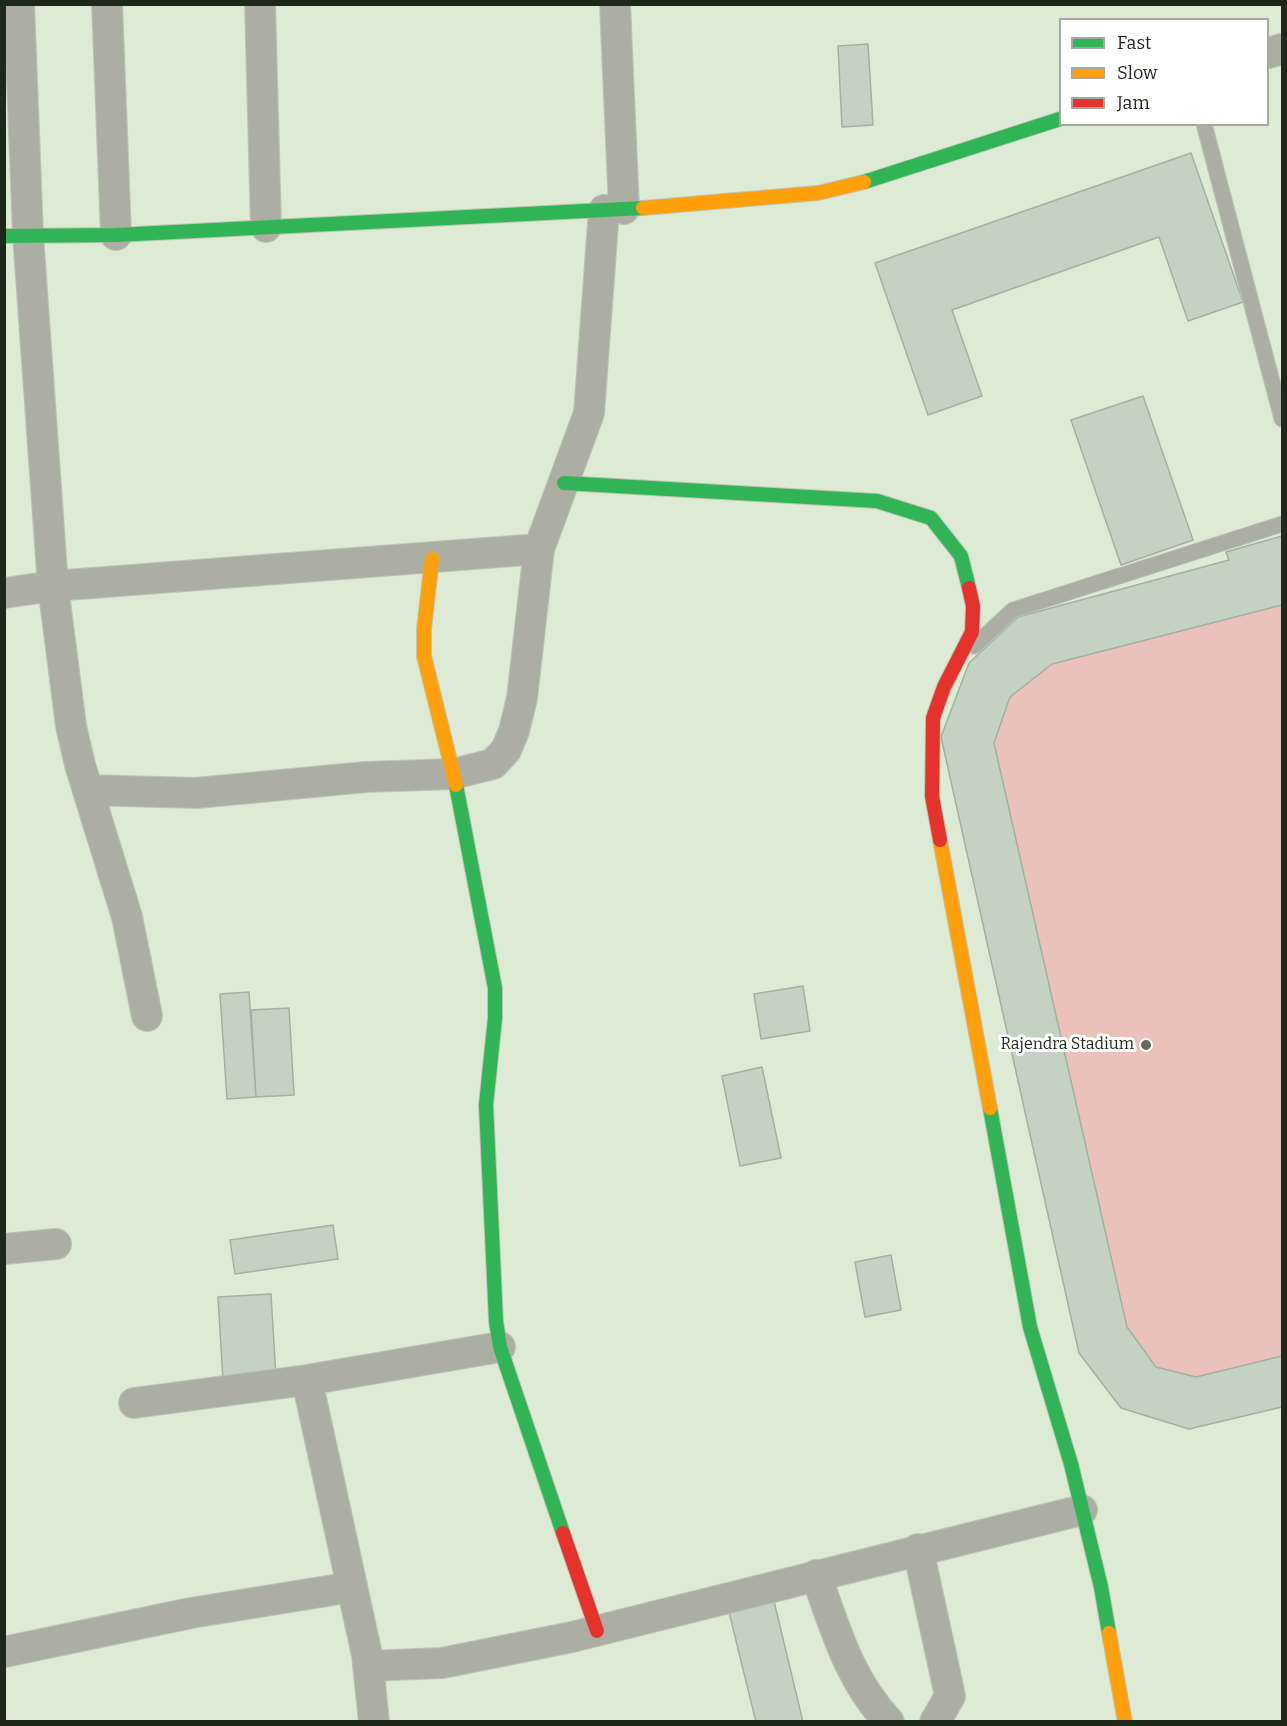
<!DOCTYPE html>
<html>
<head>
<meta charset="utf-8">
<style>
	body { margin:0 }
	#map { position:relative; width:1287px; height:1726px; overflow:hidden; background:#ddebd4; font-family:Bitter,serif }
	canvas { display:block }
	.frame { position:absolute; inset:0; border:6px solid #1e2818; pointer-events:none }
	.legend { position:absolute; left:1059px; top:18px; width:210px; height:108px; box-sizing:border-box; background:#fff; border:2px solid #a5a9a3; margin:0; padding:8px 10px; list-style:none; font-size:18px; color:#1e2818 }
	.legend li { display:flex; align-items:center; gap:12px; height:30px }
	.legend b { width:30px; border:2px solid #a5a9a3 }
</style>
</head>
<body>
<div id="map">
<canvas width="1287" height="1726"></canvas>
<div class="frame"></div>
<ul class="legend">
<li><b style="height:8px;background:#30b455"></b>Fast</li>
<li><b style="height:8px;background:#ff9f0a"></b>Slow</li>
<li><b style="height:8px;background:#e5322d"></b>Jam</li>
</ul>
</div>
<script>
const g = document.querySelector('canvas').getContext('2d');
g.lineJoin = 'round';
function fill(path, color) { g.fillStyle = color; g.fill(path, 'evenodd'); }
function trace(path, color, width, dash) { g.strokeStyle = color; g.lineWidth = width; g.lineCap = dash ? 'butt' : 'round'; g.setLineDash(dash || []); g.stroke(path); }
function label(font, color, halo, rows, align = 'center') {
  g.font = font + ' Bitter,serif'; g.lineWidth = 6; g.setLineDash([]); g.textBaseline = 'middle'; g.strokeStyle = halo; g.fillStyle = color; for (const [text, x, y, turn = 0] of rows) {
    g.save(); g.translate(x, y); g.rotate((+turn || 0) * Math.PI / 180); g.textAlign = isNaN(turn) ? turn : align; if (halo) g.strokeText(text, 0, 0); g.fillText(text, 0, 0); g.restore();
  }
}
fill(new Path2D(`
	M1282,536V1407L1189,1429L1121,1408L1079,1353L941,737L969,663L1018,617L1228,560L1226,552Z`), '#ebc1bb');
const building = new Path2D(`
	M868,44L873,125L842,127L838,46Z
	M1191,153L1243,302L1188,321L1159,237L952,310L982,396L928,415L875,263Z
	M1143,396L1193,540L1121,565L1071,420Z
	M1282,536V605L1052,664L1010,697L994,743L1127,1327L1156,1367L1196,1377L1282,1356V1407L1189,1429L1121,1408L1079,1353L941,737L969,663L1018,617L1229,560L1226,552Z
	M803,986L810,1031L761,1039L754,994Z
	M249,992L256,1097L227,1099L220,994Z
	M289,1008L294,1095L256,1097L251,1010Z
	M762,1067L781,1158L740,1166L722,1076Z
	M333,1225L338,1259L235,1274L230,1240Z
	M891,1255L901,1310L865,1317L855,1262Z
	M271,1294L276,1378L223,1381L218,1297Z
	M773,1597L803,1722H756L728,1608Z`);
fill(building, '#c4d2c2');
trace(building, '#a2b0a0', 1.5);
const lane = new Path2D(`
	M1204,124L1282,419
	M974,646L1013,610L1282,524`);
const street = new Path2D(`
	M19,4L28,235L53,586L71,726L80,765L127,917L147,1016
	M107,4L116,235
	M260,4L266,227
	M615,4L624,209
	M1268,53L1282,49
	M4,593L53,586L539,549
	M88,790L196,793L366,777L453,774L493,764L506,750L514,731L522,698L539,549L589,413L604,210
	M4,1249L56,1244
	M307,1380L367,1655L374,1722
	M134,1403L307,1380L500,1347
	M918,1549L950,1696L935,1722
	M816,1575C835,1628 849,1680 889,1722
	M4,1652L191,1613L352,1587
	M369,1666L442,1663L572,1637L1082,1510`);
const fast = new Path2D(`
	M864,182L1060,119
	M4,236L116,235L643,208
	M564,483L877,501L931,518L961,556L969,588
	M456,785L495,988V1018L486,1105L496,1321L500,1347L563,1533
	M990,1108L1030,1327L1071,1464L1101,1587L1109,1633`);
const slow = new Path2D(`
	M643,208L818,193L864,182
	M432,559L424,629V656L456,785
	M940,840L990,1108
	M1109,1633L1125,1722`);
const jam = new Path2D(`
	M940,840L932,796L933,718L944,687L972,632L973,606L969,588
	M563,1533L597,1631`);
trace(lane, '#bbc6b4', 17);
trace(street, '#bbc6b4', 32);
trace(fast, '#bbc6b4', 16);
trace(slow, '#bbc6b4', 16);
trace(jam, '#bbc6b4', 16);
trace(lane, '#adaea3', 15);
trace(street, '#adaea3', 30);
trace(fast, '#30b455', 14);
trace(slow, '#ff9f0a', 14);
trace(jam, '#e5322d', 14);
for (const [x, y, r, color] of [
	[1146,1045,6,"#616c5a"]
]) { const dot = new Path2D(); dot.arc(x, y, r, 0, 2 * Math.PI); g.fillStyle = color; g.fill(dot); trace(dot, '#fff', 2); }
label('16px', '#1e2818', '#fff', [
	["Rajendra Stadium",1134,1045]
], 'right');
</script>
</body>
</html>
